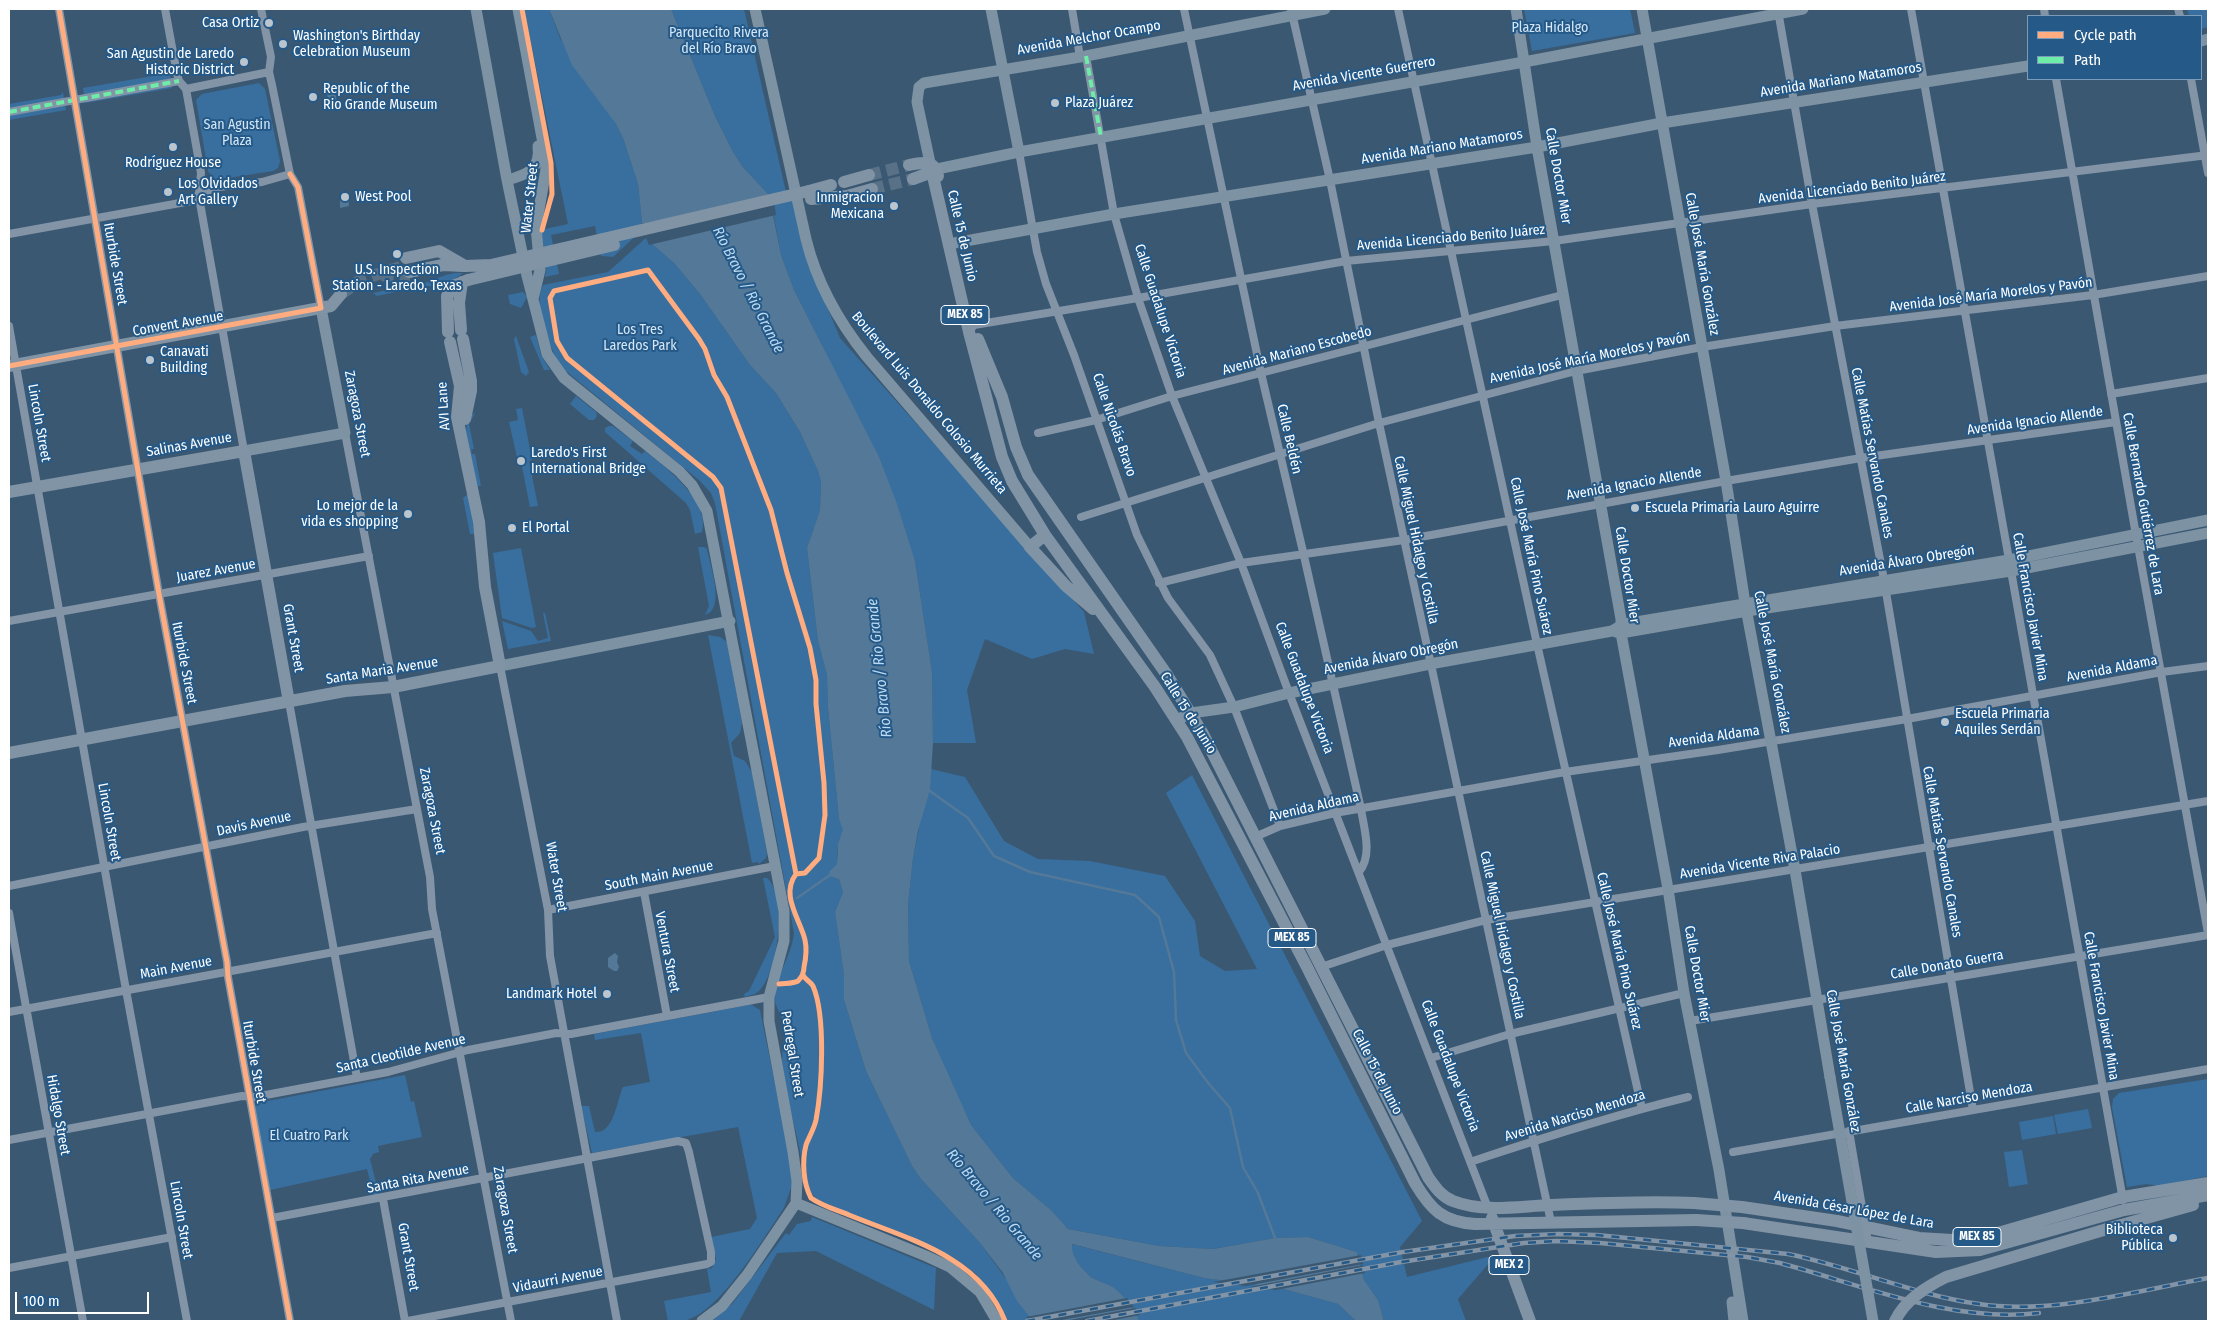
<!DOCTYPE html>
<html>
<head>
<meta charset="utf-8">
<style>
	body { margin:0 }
	#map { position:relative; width:2217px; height:1330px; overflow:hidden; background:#3b5872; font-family:"Fira Sans Condensed",sans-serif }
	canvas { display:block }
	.frame { position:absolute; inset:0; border:10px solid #fff; pointer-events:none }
	.legend { position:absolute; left:2027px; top:15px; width:175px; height:65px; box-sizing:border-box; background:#245988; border:1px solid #7c9bb8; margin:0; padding:6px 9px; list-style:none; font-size:15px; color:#fff }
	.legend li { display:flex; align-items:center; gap:10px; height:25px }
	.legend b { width:25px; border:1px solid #7c9bb8 }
	.scale { position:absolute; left:15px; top:1292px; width:134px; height:22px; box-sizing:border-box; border:2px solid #fff; border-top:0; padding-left:6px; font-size:15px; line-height:18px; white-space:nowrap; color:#fff; -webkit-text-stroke:4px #245988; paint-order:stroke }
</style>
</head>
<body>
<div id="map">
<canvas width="2217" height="1330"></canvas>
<div class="frame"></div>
<ul class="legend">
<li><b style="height:6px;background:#ffac80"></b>Cycle path</li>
<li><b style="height:6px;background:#6deda7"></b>Path</li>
</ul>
<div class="scale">100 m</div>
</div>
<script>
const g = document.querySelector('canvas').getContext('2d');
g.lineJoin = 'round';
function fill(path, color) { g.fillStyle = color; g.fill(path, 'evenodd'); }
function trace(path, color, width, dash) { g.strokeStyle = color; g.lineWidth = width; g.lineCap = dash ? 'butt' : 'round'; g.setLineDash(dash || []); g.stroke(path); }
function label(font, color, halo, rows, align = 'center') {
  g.font = font + ' "Fira Sans Condensed",sans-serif'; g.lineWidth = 4; g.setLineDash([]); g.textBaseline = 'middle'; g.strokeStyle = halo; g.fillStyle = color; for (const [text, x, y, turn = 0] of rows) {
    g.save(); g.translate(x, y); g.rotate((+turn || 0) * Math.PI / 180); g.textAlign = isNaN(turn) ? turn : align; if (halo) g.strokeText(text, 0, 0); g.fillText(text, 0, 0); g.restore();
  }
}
fill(new Path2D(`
	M524,9H549L560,38L616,124L623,138L638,184L642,222L644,228L613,257L601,256L595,226L551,235L559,274L545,277L547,265L540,230L568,224Z
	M671,9H744L786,192L769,195L742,166L732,150L715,116Z
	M1524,9H1630L1635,33L1532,51Z
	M2187,9H2208V27L2201,29V16H2189Z
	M170,73L172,88L85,103L83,88Z
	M259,83L265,89L280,161L278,168L273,171L215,180L208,171L196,100L202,94Z
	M63,92L66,110L9,120V104L61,95Z
	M794,196L816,280L840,338L1084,612L1094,654L1065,649L1032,659L985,639L967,690L976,743H933L932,672L915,561L823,347L794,290L781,255L771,201Z
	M648,236L652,244L674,263L700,294L750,365L776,393L800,432L818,471L821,482L820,510L807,548L818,641L827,675L828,708L839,819L843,827V834L837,850V864L829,874L839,879L843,892L835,912L844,975V1000L866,1071L912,1166L921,1179L980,1243L1009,1283L1040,1321H1007L985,1285L975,1273L953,1257L816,1199L808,1188L805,1162H802C797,1129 783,1091 782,1059C782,1046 787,1034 783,1021C781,1013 775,1007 775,999C775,976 792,956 794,933L715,503L711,493L700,481L561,367C550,348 532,306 543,285L608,272Z
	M455,273H463L442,288L438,286H423L377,296L373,293L406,286L409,288C426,284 438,276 455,273Z
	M523,292L527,297L521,308L510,304L508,295Z
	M536,335L541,355L550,370H544L530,337Z
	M516,336L529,372L526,376L521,372L514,339Z
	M576,396L596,412L597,416L594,420H589L570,404Z
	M522,408L532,460L529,461L538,506L530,507L521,462H518L509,422L518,420L516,409Z
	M475,413L469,424L474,449H471L472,454H475L481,486H477L466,432L467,421L470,415Z
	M609,426H613L633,441L630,446L642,454L645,451C665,466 711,502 702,532L695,534L690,510L686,503L605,432V428Z
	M468,494L475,534H470L463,498Z
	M698,547H704L707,549C710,565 726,609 705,615L709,606Z
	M521,548L536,627L532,628L502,618L493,553Z
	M543,613H545L551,641L508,649L502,621L531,631L538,641L548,638Z
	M708,635L720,637L727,642L742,723L740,733L731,743L734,756L745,761L752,772L767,853L766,858L759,864L758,862L752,863Z
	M931,769L965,777L1004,841L1038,859L1090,861L1165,876L1195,921L1200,956L1225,971L1257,969L1166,793L1192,775L1422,1221L1400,1247L1407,1277L1496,1255L1458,1299L1466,1321H1384L1378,1300L1364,1280L1357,1252L1308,1237L1275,1238L1213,1249L1159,1246L1068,1229L1052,1211L1013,1178L971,1125L959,1101L932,1038L909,961L908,905L913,858Z
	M763,878H767C788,896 778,973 759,991C755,995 750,995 745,997L744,994L749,991L775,937Z
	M748,1005H752L760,1010L790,1158L792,1185L784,1208C764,1237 719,1315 683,1321C679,1322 673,1321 668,1321L664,1301L711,1292L707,1269L712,1268L716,1259L711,1237L750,1229L757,1218L738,1127L592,1153L581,1106H589L595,1132C614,1134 617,1100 623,1087L650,1082L641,1033L595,1040L594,1034Z
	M405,1075L411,1102L414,1101L422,1137L378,1146L379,1152L373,1154L370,1159L379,1195L374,1196L367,1169L270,1190L255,1107L257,1103Z
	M2208,1079V1176L2160,1186L2146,1184L2127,1187L2112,1107L2113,1099L2119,1093Z
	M2088,1109L2092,1128L2058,1134L2054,1115Z
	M2053,1116L2056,1134L2022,1140L2019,1122Z
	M2022,1150L2028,1184L2009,1187L2004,1152Z
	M812,1217L936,1268L934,1310L816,1251L777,1253L739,1321H712L732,1304L786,1233L789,1235L797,1224L811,1221Z
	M1071,1244L1204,1278L1280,1288L1338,1304L1356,1321H1139C1133,1310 1123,1295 1113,1287C1106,1283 1097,1281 1091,1277C1081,1269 1072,1257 1071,1244Z`), '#386f9e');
fill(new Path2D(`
	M549,9H671L715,116L732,150L742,166L769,195L781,255L794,290L879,457L897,504L915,561L932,672L933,743L930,790L918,831L913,858L908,905L909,961L932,1038L971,1125L1013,1178L1052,1211L1068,1229L1159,1246L1213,1249L1275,1238L1308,1237L1357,1252L1364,1280L1378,1300L1384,1321H1356L1338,1304L1280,1288L1204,1278L1072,1244C1071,1257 1082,1269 1091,1277C1097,1281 1106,1283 1113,1287C1123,1295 1135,1309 1139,1321H1040L1029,1316L1017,1301L1003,1273L980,1243L921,1179L912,1166L866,1071L844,1000V975L835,912L843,892L839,879L830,876L829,872L837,864L838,844L843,830L839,819L828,708L827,675L818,641L807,548L820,510L821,482L818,471L800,432L776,393L750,365L700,294L674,263L652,244L642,222L638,184L623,138L616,124L572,65Z
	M334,87L337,102L329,103L326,89Z
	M348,192L349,206L340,208V194Z
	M615,953L618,956L617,962L619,967L617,971H614L608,967V958Z`), '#547898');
fill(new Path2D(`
	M774,201L776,215L649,245L640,224Z
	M1361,1255L1363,1264L1246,1286L1213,1282Z
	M1363,1265L1365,1273L1276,1290L1250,1287Z
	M1127,1298L1134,1307L1056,1321H1033L1026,1317Z
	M1135,1308L1140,1315L1109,1321H1064Z`), '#3b5872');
trace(new Path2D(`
	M927,789L968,818L994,856L1030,872L1135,895L1159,917L1174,972L1176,1020L1186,1053L1209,1084L1230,1108L1243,1167L1258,1193L1275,1238
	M797,898L830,875`), '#547898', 2.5);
trace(new Path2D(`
	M869,175L909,165
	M872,189L913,179
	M382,275L410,279
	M341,294L362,279L407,265`), '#587187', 12, [12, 6]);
trace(new Path2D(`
	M59,9L159,594L227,962L228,977L290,1321
	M261,9L271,57L269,72L272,85L290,174L298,187L321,308
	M1072,9L1080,57
	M1184,9L1261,373L1304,556L1361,809C1364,829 1373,855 1359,872
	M1291,9L1330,180L1379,423L1551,1222
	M1398,9L1537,644L1642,1109
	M1911,9L2123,1200
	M2044,9L2045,16
	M2178,9L2180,16
	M1778,11L1812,204L1884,580L1973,1110
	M1086,56L1114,214L1138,298L1172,396L1241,563L1289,693L1488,1208
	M2056,79L2136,535L2208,933
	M2191,79L2208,173
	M186,89L269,72
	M9,112L179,81
	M1019,152L1037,252L1046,284L1074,355L1137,535L1168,598L1210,655L1234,707L1280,826
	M9,234L191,201L199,194L201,173L186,89L179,81L177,74L165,9
	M9,326L126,990L187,1321
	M969,332L974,325L1138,298L1346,261L1554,241L1812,204L2208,155
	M2111,394L2208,378
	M345,433L430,877L432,909L511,1321
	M1038,433L1096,420L1172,396L1562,295
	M244,451L200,203L210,188L262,182L290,174
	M1081,517L1379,423L1576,371L1702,347L1835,326L2093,295L2208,276
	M1159,583L1241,563L1404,540L1726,481L1861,458L2116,422
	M9,621L369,556
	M500,666L548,910L550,956L617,1321
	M289,702L357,1078
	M1255,837L1280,826L1335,813L1565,772L1718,750L1907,719L2162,672L2208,666
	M9,886L303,827L417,809
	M644,892L667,1016
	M548,910L775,866
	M9,913L83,1321
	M1321,967L1387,945L1486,920L2208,801
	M9,1012L437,933
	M1690,1021L2208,935
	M1431,1058L1510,1034L1684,993
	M1849,1131L1868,1242
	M9,1140L242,1096L255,1097L388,1072L468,1050L556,1033L571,1034L769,997
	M1733,1152L2208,1069
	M1470,1162C1542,1138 1614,1115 1688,1097
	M383,1199L405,1321
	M272,1218L678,1141L686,1143L689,1152L711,1252V1262L707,1264L408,1321
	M9,1268L172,1237`), '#8294a6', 8);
trace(new Path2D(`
	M476,9L507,180L527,276L547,354L564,378L679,471L692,485L707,511L784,911V941L769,997V1021L793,1152L797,1181L796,1203L747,1275L722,1306L702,1321
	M518,9L545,154L546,169L536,227L540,270L533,299
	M755,9L806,239C817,284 838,321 867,357L1030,547
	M991,9L1019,152
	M1325,9L1086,56L924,83L919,87L917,102L932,172L937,169L1019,152L1524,62L1803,9
	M1516,9L1537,147L1621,619V633L1668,889L1684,993L1719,1170L1743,1321
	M1642,9L1726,481L1745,603L1795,870L1830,1077
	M2201,41L2208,39
	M507,180C527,175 541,169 538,146
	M949,244L1114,214L1537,147L1662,123L2028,66
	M244,451L345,433L321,308
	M1616,632L1621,633L1747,611L2011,571L2208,533
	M500,666L730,621
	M1177,720L1191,713L1234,707L1289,693L1430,664L1612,631L1622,625L1636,622L2009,560L2208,520
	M796,1203L926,1256L950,1267L980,1292L997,1321
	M1732,1302L1734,1321`), '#7d92a3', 11);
trace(new Path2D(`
	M909,165C923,162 935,160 938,176
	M913,179L932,172L969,332L1002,457L1012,481L1045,535L1155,687L1187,737L1307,967L1415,1183C1431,1210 1443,1222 1475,1224L1696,1220
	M844,182L869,175
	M809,191L831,185
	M811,199L847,196L872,189
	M406,258L439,251L465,266
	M409,272L443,265L463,266
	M461,330L459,303L462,282
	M448,332L447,296L455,285L468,280
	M463,339L471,381V391L465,419
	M978,339L1002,397L1016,447L1028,475L1167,675L1203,734L1428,1177C1435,1187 1441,1196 1453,1201C1484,1213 1519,1206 1552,1205C1599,1203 1646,1201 1694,1203
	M9,366L331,306L341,294
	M9,492L244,451L289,702
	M1045,535L1030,547L1066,586L1093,609
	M9,753L345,691L393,687L500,666L485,587L479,522L457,417L460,386L450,342
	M1742,1207L1837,1221L1919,1238L1952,1240L1991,1235L2123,1197L2208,1183
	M1492,1218L1530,1321
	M1743,1223L1936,1252L1980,1250L2124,1210L2208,1195
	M2107,1229L2193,1205`), '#8194a5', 12);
const rail = new Path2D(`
	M1027,1321L1403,1252L1515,1236L1558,1234L1597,1235L1788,1254C1852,1267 1914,1295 1979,1304C2051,1315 2136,1291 2208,1278
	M1087,1321L1401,1262L1524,1243L1556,1241L1600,1243L1747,1257L1780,1263C1865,1286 1951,1323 2039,1313`);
trace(rail, '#8294a5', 4.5);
trace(rail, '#245988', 2.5, [8]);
trace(new Path2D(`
	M1830,1077L1873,1321`), '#7d92a3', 11);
trace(new Path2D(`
	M465,266L491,265L809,191
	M468,280L614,245
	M1694,1203L1742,1207
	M1696,1220L1743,1223
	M1895,1321C1905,1300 1926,1287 1946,1277L2107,1229`), '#8194a5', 12);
trace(new Path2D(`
	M1086,56L1101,137
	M9,112L179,81`), '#6deda7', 4, [8, 4]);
trace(new Path2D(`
	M59,9L159,594L227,962L228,977L290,1321
	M522,9L551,163L552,194L542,230
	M9,366L321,308L298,187L290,174
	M803,975C805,980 810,981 813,986C826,1016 822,1088 816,1120C814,1129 809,1137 806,1145C802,1161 803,1183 811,1198C822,1206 837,1210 849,1215C908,1239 980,1256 1005,1321
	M779,984C785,983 793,984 798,981C802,977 804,972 804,967C806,958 807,949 805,940C800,919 780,895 796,874L721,488L713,477L567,358L557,341L550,298L554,291L648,270L699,339L705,349L714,375L727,397L771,510L787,573L810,648L816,680V704L824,783L825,815L819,858L805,873L796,874`), '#ffac80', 5);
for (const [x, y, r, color] of [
	[269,23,5,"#bac5ce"],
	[283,44,5,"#bac5ce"],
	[244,62,5,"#bac5ce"],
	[313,97,5,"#bac5ce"],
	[1055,103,5,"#bac5ce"],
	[173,147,5,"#bac5ce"],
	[168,192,5,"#bac5ce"],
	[345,197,5,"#bac5ce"],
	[894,206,5,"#bac5ce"],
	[397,254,5,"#bac5ce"],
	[150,360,5,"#bac5ce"],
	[521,461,5,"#bac5ce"],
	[1635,508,5,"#bac5ce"],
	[408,514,5,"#bac5ce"],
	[512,528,5,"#bac5ce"],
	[1945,722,5,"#bac5ce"],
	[607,994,5,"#bac5ce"],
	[2173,1238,5,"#bac5ce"]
]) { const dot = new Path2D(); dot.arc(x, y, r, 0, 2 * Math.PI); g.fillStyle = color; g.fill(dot); trace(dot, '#245988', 2); }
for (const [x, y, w] of [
	[965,315,48],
	[1292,938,48],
	[1977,1237,48],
	[1509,1265,40]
]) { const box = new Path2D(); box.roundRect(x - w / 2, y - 9.5, w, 19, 4); g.fillStyle = '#245988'; g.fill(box); trace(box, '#fff', 1); }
label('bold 12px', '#fff', null, [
	["MEX 85",965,315],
	["MEX 85",1292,938],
	["MEX 85",1977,1237],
	["MEX 2",1509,1265]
]);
label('14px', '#fff', '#245988', [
	["Casa Ortiz",259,23,"right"],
	["Washington's Birthday",293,36],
	["Celebration Museum",293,52],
	["San Agustin de Laredo",234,54,"right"],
	["Historic District",234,70,"right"],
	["Republic of the",323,89],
	["Rio Grande Museum",323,105],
	["Plaza Juárez",1065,103],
	["Rodríguez House",173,163,"center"],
	["Los Olvidados",178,184],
	["Art Gallery",178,200],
	["West Pool",355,197],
	["Inmigracion",884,198,"right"],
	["Mexicana",884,214,"right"],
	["U.S. Inspection",397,270,"center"],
	["Station - Laredo, Texas",397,286,"center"],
	["Canavati",160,352],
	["Building",160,368],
	["Laredo's First",531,453],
	["International Bridge",531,469],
	["Lo mejor de la",398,506,"right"],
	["vida es shopping",398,522,"right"],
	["Escuela Primaria Lauro Aguirre",1645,508],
	["El Portal",522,528],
	["Escuela Primaria",1955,714],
	["Aquiles Serdán",1955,730],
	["Landmark Hotel",597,994,"right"],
	["Biblioteca",2163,1230,"right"],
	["Pública",2163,1246,"right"]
], 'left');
label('14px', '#d4e7f7', '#245988', [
	["Plaza Hidalgo",1550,28],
	["Parquecito Rivera",719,33],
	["del Río Bravo",719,49],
	["San Agustin",237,125],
	["Plaza",237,141],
	["Los Tres",640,330],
	["Laredos Park",640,346],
	["El Cuatro Park",309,1136]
]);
label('14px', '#fff', '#245988', [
	["Avenida Melchor Ocampo",1089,38,-10],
	["Avenida Vicente Guerrero",1364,74,-10],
	["Avenida Mariano Matamoros",1841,80,-9],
	["Avenida Mariano Matamoros",1442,147,-9],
	["Calle Doctor Mier",1558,176,80],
	["Avenida Licenciado Benito Juárez",1852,188,-7],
	["Water Street",530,198,-84],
	["Calle 15 de Junio",962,236,77],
	["Avenida Licenciado Benito Juárez",1451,238,-5],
	["Iturbide Street",115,264,80],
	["Calle José María González",1702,264,80],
	["Avenida José María Morelos y Pavón",1991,295,-7],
	["Calle Guadalupe Victoria",1160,311,72],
	["Convent Avenue",178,324,-10],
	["Avenida Mariano Escobedo",1297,351,-15],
	["Avenida José María Morelos y Pavón",1590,358,-12],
	["Boulevard Luis Donaldo Colosio Murrieta",929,403,50],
	["AVI Lane",444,406,-94],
	["Zaragoza Street",357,414,79],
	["Avenida Ignacio Allende",2035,421,-8],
	["Lincoln Street",39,423,80],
	["Calle Nicolás Bravo",1114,425,71],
	["Calle Beldén",1289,439,77],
	["Salinas Avenue",189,445,-10],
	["Calle Matías Servando Canales",1872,453,79],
	["Avenida Ignacio Allende",1634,484,-10],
	["Calle Bernardo Gutiérrez de Lara",2143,504,80],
	["Calle Miguel Hidalgo y Costilla",1416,540,78],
	["Calle José María Pino Suárez",1531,556,78],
	["Avenida Álvaro Obregón",1907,561,-9],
	["Juarez Avenue",216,571,-10],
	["Calle Doctor Mier",1627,575,81],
	["Calle Francisco Javier Mina",2030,607,80],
	["Grant Street",293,638,80],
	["Avenida Álvaro Obregón",1391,657,-11],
	["Calle José María González",1772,662,79],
	["Iturbide Street",184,663,79],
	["Avenida Aldama",2112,669,-11],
	["Santa Maria Avenue",382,671,-9],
	["Calle Guadalupe Victoria",1304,688,69],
	["Calle 15 de Junio",1188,713,58],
	["Avenida Aldama",1714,737,-8],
	["Avenida Aldama",1314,807,-13],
	["Zaragoza Street",432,811,79],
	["Lincoln Street",109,822,80],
	["Davis Avenue",254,824,-12],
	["Calle Matías Servando Canales",1942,852,80],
	["Avenida Vicente Riva Palacio",1760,862,-9],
	["South Main Avenue",659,876,-11],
	["Water Street",556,877,80],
	["Calle Miguel Hidalgo y Costilla",1502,935,78],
	["Calle José María Pino Suárez",1619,951,77],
	["Ventura Street",667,952,79],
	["Calle Donato Guerra",1947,965,-10],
	["Main Avenue",176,968,-11],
	["Calle Doctor Mier",1697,974,80],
	["Calle Francisco Javier Mina",2101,1006,80],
	["Santa Cleotilde Avenue",401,1054,-13],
	["Pedregal Street",792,1054,81],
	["Calle José María González",1843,1061,80],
	["Iturbide Street",254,1062,80],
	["Calle Guadalupe Victoria",1450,1066,69],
	["Calle 15 de Junio",1377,1072,63],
	["Calle Narciso Mendoza",1969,1098,-10],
	["Hidalgo Street",58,1115,80],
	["Avenida Narciso Mendoza",1575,1116,-17],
	["Santa Rita Avenue",418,1179,-11],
	["Zaragoza Street",505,1210,80],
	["Avenida César López de Lara",1854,1210,10],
	["Lincoln Street",181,1220,80],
	["Grant Street",408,1257,80],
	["Vidaurri Avenue",558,1280,-11]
]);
label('italic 15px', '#bbd9f1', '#245988', [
	["Río Bravo / Rio Grande",748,290,63],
	["Río Bravo / Rio Grande",880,668,-96],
	["Río Bravo / Rio Grande",994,1205,50]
]);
</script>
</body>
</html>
